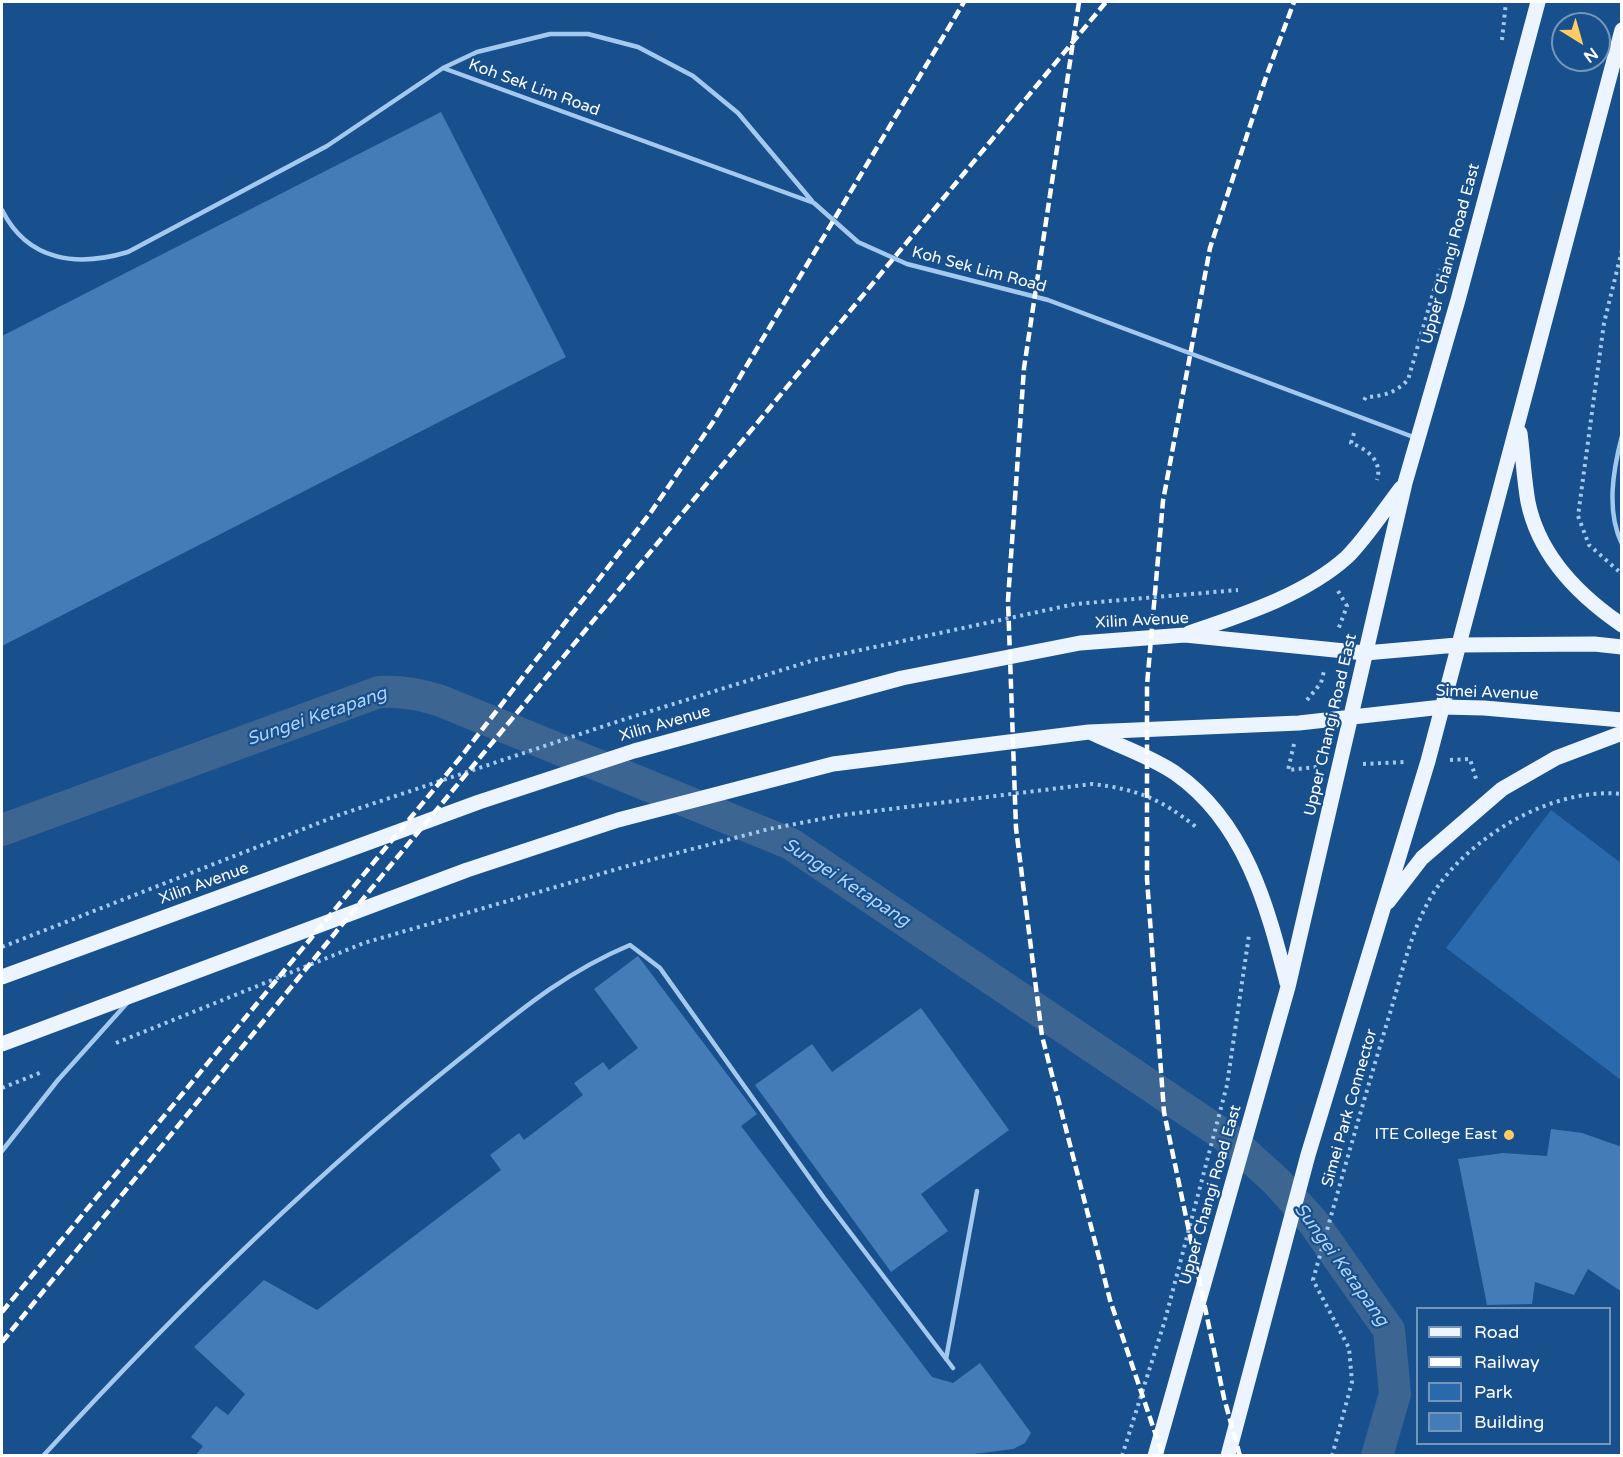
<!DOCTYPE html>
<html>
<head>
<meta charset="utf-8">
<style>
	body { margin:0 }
	#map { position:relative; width:1623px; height:1457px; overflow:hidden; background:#18508e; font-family:"Varela Round",sans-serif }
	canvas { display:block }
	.frame { position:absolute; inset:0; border:3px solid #fff; pointer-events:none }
	.legend { position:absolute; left:1416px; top:1307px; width:195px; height:138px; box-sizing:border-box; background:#18508e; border:2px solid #7496bb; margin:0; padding:8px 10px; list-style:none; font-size:18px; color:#fff }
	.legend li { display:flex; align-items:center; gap:12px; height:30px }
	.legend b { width:30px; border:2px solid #7496bb }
	.north { position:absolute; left:1551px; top:12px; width:60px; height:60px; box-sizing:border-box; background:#18508e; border:2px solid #7496bb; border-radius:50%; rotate:143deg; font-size:16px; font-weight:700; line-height:24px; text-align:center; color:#fff }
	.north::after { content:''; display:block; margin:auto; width:21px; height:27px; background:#ffcb62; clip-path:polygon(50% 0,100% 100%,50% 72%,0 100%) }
</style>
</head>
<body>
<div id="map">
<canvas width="1623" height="1457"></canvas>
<div class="frame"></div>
<ul class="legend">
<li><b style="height:8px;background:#ecf4ff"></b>Road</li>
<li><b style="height:8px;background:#fff"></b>Railway</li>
<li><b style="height:16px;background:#2a6aac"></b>Park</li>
<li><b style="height:16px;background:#447cb8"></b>Building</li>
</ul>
<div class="north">N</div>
</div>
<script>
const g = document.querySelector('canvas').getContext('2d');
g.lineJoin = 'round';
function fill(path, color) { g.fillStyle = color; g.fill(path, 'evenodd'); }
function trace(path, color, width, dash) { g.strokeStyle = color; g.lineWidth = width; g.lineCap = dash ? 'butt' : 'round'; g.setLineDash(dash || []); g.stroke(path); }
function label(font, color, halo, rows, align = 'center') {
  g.font = font + ' "Varela Round",sans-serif'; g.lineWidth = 4.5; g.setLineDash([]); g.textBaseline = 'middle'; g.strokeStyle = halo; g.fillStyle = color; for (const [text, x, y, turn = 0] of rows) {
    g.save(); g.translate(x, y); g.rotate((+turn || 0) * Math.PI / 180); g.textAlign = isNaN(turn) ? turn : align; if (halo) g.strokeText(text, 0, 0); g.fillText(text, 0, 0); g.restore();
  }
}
fill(new Path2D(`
	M1551,810L1621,863V1080L1446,948Z`), '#2a6aac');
trace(new Path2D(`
	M2,830L379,692C402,691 420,694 441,701L791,844L1231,1140L1276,1181L1313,1222L1389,1330L1395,1394L1377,1456`), '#3c6592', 32);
fill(new Path2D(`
	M441,112L566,357L2,646V336Z
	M638,956L757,1114L741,1126L932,1377L953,1383L980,1363L1031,1433L1025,1443L1013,1449L959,1456H195L203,1446L191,1437L216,1406L228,1415L245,1394L194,1347L264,1280L317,1310L501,1170L490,1155L519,1133L524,1140L583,1095L574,1083L603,1062L609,1070L638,1048L594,989Z
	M921,1008L1009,1130L921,1194L948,1231L891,1272L755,1085L812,1044L832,1072Z
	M1551,1129L1582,1133L1622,1147V1292L1588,1269L1574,1295L1535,1282L1532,1304L1487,1305L1458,1159L1503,1153L1547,1156Z`), '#447cb8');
trace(new Path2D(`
	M1502,40L1506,2
	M1622,250L1604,323L1578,516L1589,545L1622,574
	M1364,400L1366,397C1384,396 1395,393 1408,380L1440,269
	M1354,433L1351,443C1367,449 1383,461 1377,480
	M1338,591L1347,606L1338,630
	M1307,700L1321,683L1324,671
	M1294,744L1288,770L1317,767
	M1450,760L1470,759L1477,782
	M1363,764L1404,762
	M2,947L339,815L619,721L814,660L1075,604L1238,590
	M116,1043L364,943L631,865L769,829L842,815L1092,784C1137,789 1161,799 1196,827
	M2,1088L42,1072
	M1122,1456L1165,1320L1227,1085L1249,935
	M1332,1456L1352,1382L1349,1348L1313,1280C1338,1191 1363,1102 1390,1013C1403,970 1413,919 1441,882C1480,831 1556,787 1622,794`), '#a4c9ef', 4, [3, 4.5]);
trace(new Path2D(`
	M443,68L814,203L858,242L907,264L1048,300L1416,438
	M2,210C28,262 78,267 128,252L327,146L443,68L477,52L550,34H588L638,47L693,76L738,113L812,201
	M1622,436C1613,470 1606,511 1622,544
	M2,1151L58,1080L128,1002
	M946,1359L977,1191
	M43,1456C172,1315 308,1180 457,1061C515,1015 561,974 630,945L660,968L824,1198L953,1368`), '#a4c9ef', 4.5);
trace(new Path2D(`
	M1520,433C1523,456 1524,480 1528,502C1539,556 1578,595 1622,625
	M1189,633C1242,615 1305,595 1347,557C1367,537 1384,510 1401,488
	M1092,733C1119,746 1150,756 1175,773C1245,822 1267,905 1287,983
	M1388,902L1422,858L1502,789L1556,758L1622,733
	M2,977L479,802L634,751L902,678L1080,643L1185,635L1365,653L1457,645L1594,644L1622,647
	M2,1044L467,870L618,820L833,764L1089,732L1299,723L1442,707L1484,708L1622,720
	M1155,1456L1288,987L1405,483L1458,300L1538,2
	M1228,1456L1308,1155L1428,761L1622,30`), '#ecf4ff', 15);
trace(new Path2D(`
	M1079,2L1024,368L1008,600L1016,828L1042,1036L1110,1300L1163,1456
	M2,1312L460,758L651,512L713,422L964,2
	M2,1342L371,889L1106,2
	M1240,1456L1224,1398L1164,1112L1147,879V685L1163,501L1210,248L1266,77L1294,2`), '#fff', 4.5, [10, 4.5]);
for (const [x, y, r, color] of [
	[1509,1135,6,"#ffcb62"]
]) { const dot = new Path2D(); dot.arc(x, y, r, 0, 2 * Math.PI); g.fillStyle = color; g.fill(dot); trace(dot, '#18508e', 2); }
label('16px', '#fff', '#18508e', [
	["Koh Sek Lim Road",534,88,20],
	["Upper Changi Road East",1451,254,-75],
	["Koh Sek Lim Road",979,270,15],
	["Xilin Avenue",1142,621,-3],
	["Simei Avenue",1487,693,2],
	["Xilin Avenue",665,724,-16],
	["Upper Changi Road East",1331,725,-77],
	["Xilin Avenue",204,884,-20],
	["Simei Park Connector",1350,1108,-74],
	["Upper Changi Road East",1211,1195,-74]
]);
label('16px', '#fff', '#18508e', [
	["ITE College East",1497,1135]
], 'right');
label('italic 18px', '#b0d3f6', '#18508e', [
	["Sungei Ketapang",317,717,-19],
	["Sungei Ketapang",846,883,33],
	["Sungei Ketapang",1341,1265,54]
]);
</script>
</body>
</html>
